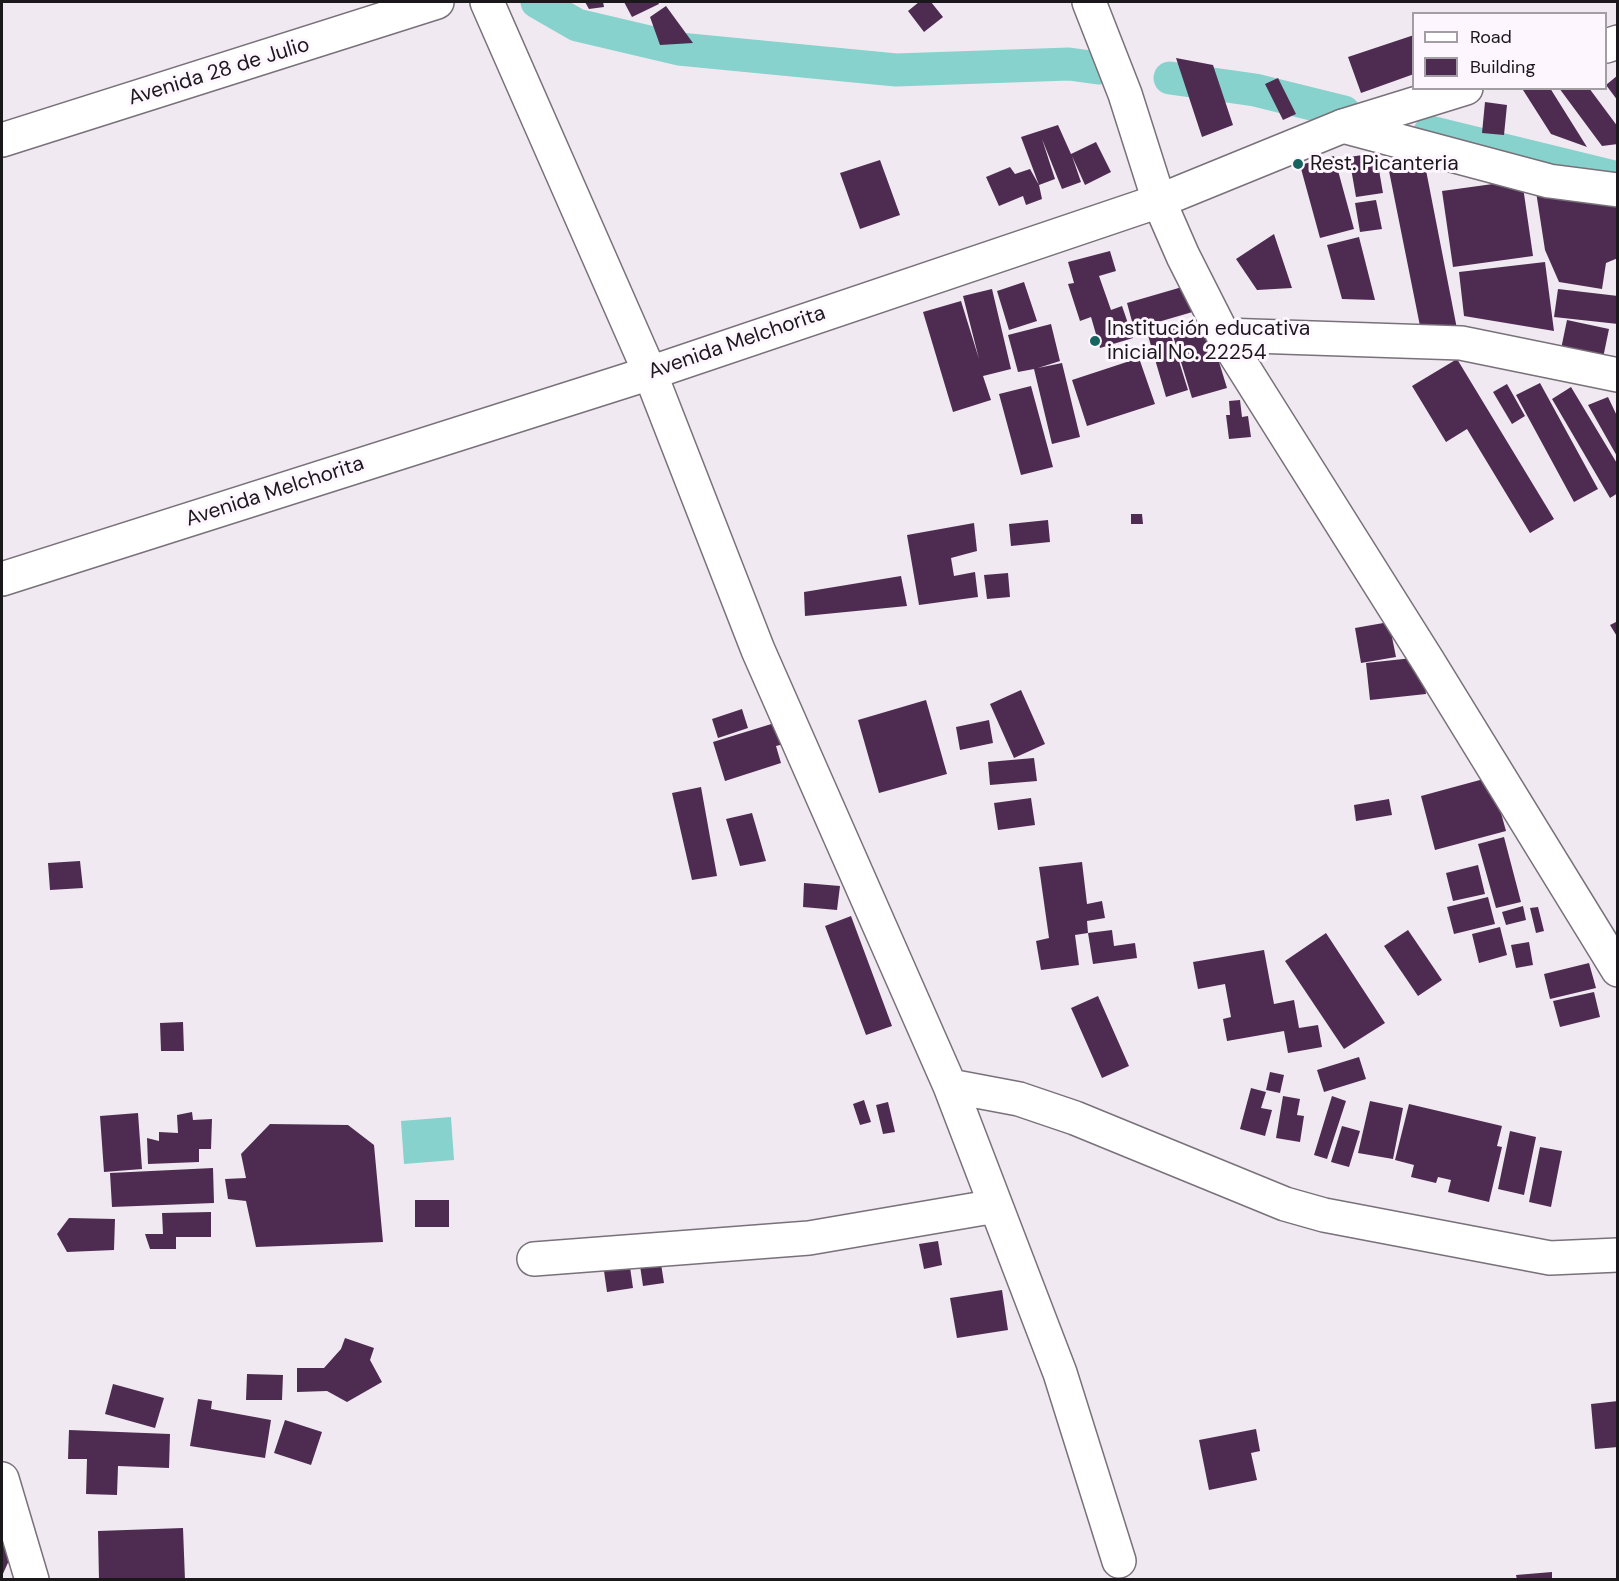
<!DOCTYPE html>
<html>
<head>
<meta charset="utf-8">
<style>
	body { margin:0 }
	#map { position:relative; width:1619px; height:1581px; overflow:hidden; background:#f1e9f1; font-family:"DM Sans",sans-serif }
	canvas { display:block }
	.frame { position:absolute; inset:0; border:3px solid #1a181b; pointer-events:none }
	.legend { position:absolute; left:1412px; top:12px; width:195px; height:78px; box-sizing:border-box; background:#fef6ff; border:2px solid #a39da4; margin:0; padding:8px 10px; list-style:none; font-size:18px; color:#1a181b }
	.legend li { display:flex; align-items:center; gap:12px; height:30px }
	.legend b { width:30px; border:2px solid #a39da4 }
</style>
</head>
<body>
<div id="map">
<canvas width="1619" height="1581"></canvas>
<div class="frame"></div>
<ul class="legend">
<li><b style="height:8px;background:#fff"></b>Road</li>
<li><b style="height:16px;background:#4e2c51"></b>Building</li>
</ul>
</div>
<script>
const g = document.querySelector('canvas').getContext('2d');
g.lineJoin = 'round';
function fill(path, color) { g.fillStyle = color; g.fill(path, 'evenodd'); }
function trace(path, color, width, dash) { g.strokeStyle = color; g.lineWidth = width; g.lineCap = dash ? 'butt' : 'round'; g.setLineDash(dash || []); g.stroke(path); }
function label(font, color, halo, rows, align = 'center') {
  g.font = font + ' "DM Sans",sans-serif'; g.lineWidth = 6; g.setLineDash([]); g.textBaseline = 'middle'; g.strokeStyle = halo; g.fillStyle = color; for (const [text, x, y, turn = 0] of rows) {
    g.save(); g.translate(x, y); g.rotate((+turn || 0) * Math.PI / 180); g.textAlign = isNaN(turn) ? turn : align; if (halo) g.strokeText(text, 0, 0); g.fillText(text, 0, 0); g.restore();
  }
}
fill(new Path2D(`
	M451,1117L454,1160L404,1164L401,1121Z`), '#87d2cc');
trace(new Path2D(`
	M537,2L577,25L679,49L896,70L1069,64L1098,68
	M1170,78L1255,90L1344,112
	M1430,132L1618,178`), '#87d2cc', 33);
fill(new Path2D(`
	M585,2H603L604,7L589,9Z
	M624,2H658L659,4L632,17Z
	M919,2H931L943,17L924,32L908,11Z
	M666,6L693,43L660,45L650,17Z
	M1414,35V74L1361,93L1348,57Z
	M1176,58L1213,65L1233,125L1202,137Z
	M1618,75V101L1606,85Z
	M1278,78L1296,114L1283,120L1265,84Z
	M1526,88H1550L1587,147L1551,134L1523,90Z
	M1559,88H1589L1618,127V144L1602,146Z
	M1485,102L1507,105L1504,135L1482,133Z
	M1058,125L1071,154L1096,142L1111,172L1085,185L1072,156L1081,182L1062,189L1042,139L1055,179L1039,185L1042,199L1026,205L1023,196L999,206L986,177L1010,167L1015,174L1030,169L1039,185L1021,137Z
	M1376,153L1383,193L1356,197L1349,157Z
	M1334,156L1354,229L1320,238L1300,165Z
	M880,160L900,215L860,229L840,173Z
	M1425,165L1458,334L1423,341L1389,171Z
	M1522,180L1533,256L1453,267L1442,191Z
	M1535,185L1618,203V258L1606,263L1602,289L1559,282L1545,250Z
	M1376,200L1382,229L1360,232L1355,203Z
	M1274,234L1292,288L1257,290L1236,259Z
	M1359,237L1375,300L1342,299L1327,245Z
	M1110,251L1116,271L1099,276L1111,310L1122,306L1133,338L1100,348L1091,317L1080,321L1068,284L1074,283L1068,262Z
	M1545,262L1554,331L1464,316L1459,272Z
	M1024,282L1037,321L1009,330L997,291Z
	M1189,285L1196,311L1134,329L1127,303Z
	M992,289L1011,369L983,376L991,400L953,412L923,312L961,301L979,359L963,296Z
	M1558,289L1618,296V324L1554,317Z
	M1205,316L1227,388L1192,398L1170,326Z
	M1567,320L1609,329L1603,358L1561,349Z
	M1051,324L1060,361L1038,368L1062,363L1080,437L1052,444L1034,369L1018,372L1008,335Z
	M1168,326L1188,390L1166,397L1147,332Z
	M1139,358L1155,404L1087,426L1072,380Z
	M1457,359L1554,519L1530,533L1467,429L1446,442L1412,386Z
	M1540,383L1598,489L1574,502L1516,395Z
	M1507,384L1525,416L1512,424L1493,392Z
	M1031,386L1053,467L1021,475L999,394Z
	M1571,387L1618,465V493L1610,498L1552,399Z
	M1608,397L1618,418V458L1588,405Z
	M1240,400L1242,417L1248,416L1251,437L1229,439L1226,415H1230L1229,401Z
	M1131,514H1142L1143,524H1131Z
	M1048,520L1050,542L1011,546L1009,524Z
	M974,523L977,551L951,558L954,576L975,572L978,597L919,605L907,535Z
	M1008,573L1010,597L987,599L984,575Z
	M901,576L907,606L805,616L804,592Z
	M1618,621V638L1610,625Z
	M1389,622L1396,657L1361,663L1355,628Z
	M1422,657L1426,694L1370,700L1366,663Z
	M1021,690L1045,744L1014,758L990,704Z
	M926,700L947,774L879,793L858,720Z
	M742,709L748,728L718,738L712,719Z
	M989,720L993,743L960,750L956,727Z
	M781,721L788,743L776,746L781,763L725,781L713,742Z
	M1034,758L1037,781L990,785L988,762Z
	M1491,777L1506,831L1435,850L1421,796Z
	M701,787L717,876L692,880L672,793Z
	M1031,798L1035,825L998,830L994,803Z
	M1389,799L1392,815L1356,821L1354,805Z
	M752,813L766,861L740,866L726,819Z
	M1504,837L1521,902L1496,908L1478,844Z
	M80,861L83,888L50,890L48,863Z
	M1082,862L1087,904L1102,901L1105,918L1087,921L1088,933L1075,935L1079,965L1041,970L1036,941L1049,938L1039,867Z
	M1478,865L1485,894L1453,901L1446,873Z
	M804,883L840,886L837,910L803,907Z
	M1488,897L1495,924L1454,934L1447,907Z
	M1523,906L1526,920L1506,925L1502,912Z
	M1538,907L1544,931L1536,933L1530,908Z
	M851,916L892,1026L866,1035L825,926Z
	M1500,927L1507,955L1479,963L1472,934Z
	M1112,930L1114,946L1135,943L1137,958L1093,964L1088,933Z
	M1408,930L1442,980L1418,996L1384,946Z
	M1326,933L1385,1023L1344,1049L1285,961Z
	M1529,942L1533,965L1516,968L1511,945Z
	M1264,950L1274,1004L1294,1000L1299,1028L1318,1025L1322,1047L1288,1053L1284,1031L1227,1041L1223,1019L1231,1017L1225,984L1198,989L1193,962Z
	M1589,963L1596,988L1550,999L1544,974Z
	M1594,992L1600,1017L1560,1027L1553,1001Z
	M1098,996L1129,1066L1102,1078L1071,1008Z
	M183,1022L184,1051H161L160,1023Z
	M1359,1057L1366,1079L1324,1092L1317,1070Z
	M1270,1072L1284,1075L1280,1093L1266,1090Z
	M1251,1088L1266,1092L1261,1108L1272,1110L1265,1136L1240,1129Z
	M1283,1096L1300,1099L1297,1115L1304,1116L1300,1142L1276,1138Z
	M1332,1096L1346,1101L1327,1159L1314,1155Z
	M864,1100L871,1122L860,1125L853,1104Z
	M1370,1101L1403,1108L1393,1159L1358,1153Z
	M888,1102L895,1132L883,1134L876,1105Z
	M1409,1104L1502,1126L1497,1146L1502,1147L1489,1202L1448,1192L1451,1180L1438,1177L1436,1183L1411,1177L1414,1165L1395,1160Z
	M192,1112L193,1120L212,1119L211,1149H199V1162L148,1164L147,1138L159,1141V1132L178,1133L177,1115Z
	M138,1113L142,1169L104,1172L100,1116Z
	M270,1124L348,1125L374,1145L383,1242L256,1247L246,1201L228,1199L225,1179L246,1178L241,1154Z
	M1342,1126L1360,1131L1349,1167L1331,1162Z
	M1510,1131L1536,1137L1524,1195L1498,1189Z
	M1540,1147L1562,1151L1551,1207L1529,1202Z
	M213,1168L214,1203L112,1207L110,1173Z
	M415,1200H449V1227H415Z
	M211,1212V1237H176V1249H150L145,1234H163L162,1213Z
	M69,1218L115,1219L114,1250L67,1252L57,1234Z
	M938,1241L942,1265L924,1269L919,1244Z
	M628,1253L633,1288L607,1292L602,1257Z
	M660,1257L664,1283L643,1286L639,1259Z
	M1002,1290L1008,1330L957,1338L950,1298Z
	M345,1338L374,1348L370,1360L382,1382L347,1402L327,1391L297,1392V1368H324L341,1349Z
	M247,1374L283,1375L282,1400H246Z
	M113,1384L164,1398L155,1428L105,1414Z
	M198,1399L212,1401L211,1409L271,1420L265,1458L190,1446Z
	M1618,1401V1447L1595,1449L1591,1404Z
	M285,1420L322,1432L311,1465L274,1453Z
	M1256,1429L1260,1451L1251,1453L1257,1480L1209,1490L1199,1440Z
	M69,1430L170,1434L169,1468L118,1466L117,1495L86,1494L87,1459H68Z
	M183,1528L185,1580H99L98,1531Z
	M2,1543L15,1547L2,1576Z
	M1552,1572V1580H1517L1516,1575Z`), '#4e2c51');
const minor = new Path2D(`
	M487,2L650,373L758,650L950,1086L1019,1099L1075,1118L1285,1204L1324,1215L1550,1258L1618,1255
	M1089,2L1125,94L1159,201L1183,256L1223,335L1428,661L1618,970
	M1343,126L1549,181L1618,190
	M1223,335L1461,343L1618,375
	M950,1086L1060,1373L1119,1561
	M534,1259L809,1238L996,1206
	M2,1479L32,1580`);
const major = new Path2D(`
	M1606,46L1618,42
	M2,140L437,2
	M2,579L650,373L1159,201L1343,126L1466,88`);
trace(minor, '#787179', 36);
trace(major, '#787179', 36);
trace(minor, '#fff', 33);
trace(major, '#fff', 33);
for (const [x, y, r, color] of [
	[1298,164,6,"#166460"],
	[1095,341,6,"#166460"]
]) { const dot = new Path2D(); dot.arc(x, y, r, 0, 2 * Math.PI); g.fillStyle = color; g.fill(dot); trace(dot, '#fef6ff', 2); }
label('21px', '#1a181b', '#fef6ff', [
	["Avenida 28 de Julio",219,72,-17],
	["Avenida Melchorita",737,343,-19],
	["Avenida Melchorita",275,492,-18]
]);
label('21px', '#1a181b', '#fef6ff', [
	["Rest. Picanteria",1310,164],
	["Institución educativa",1107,329],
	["inicial No. 22254",1107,353]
], 'left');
</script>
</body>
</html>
